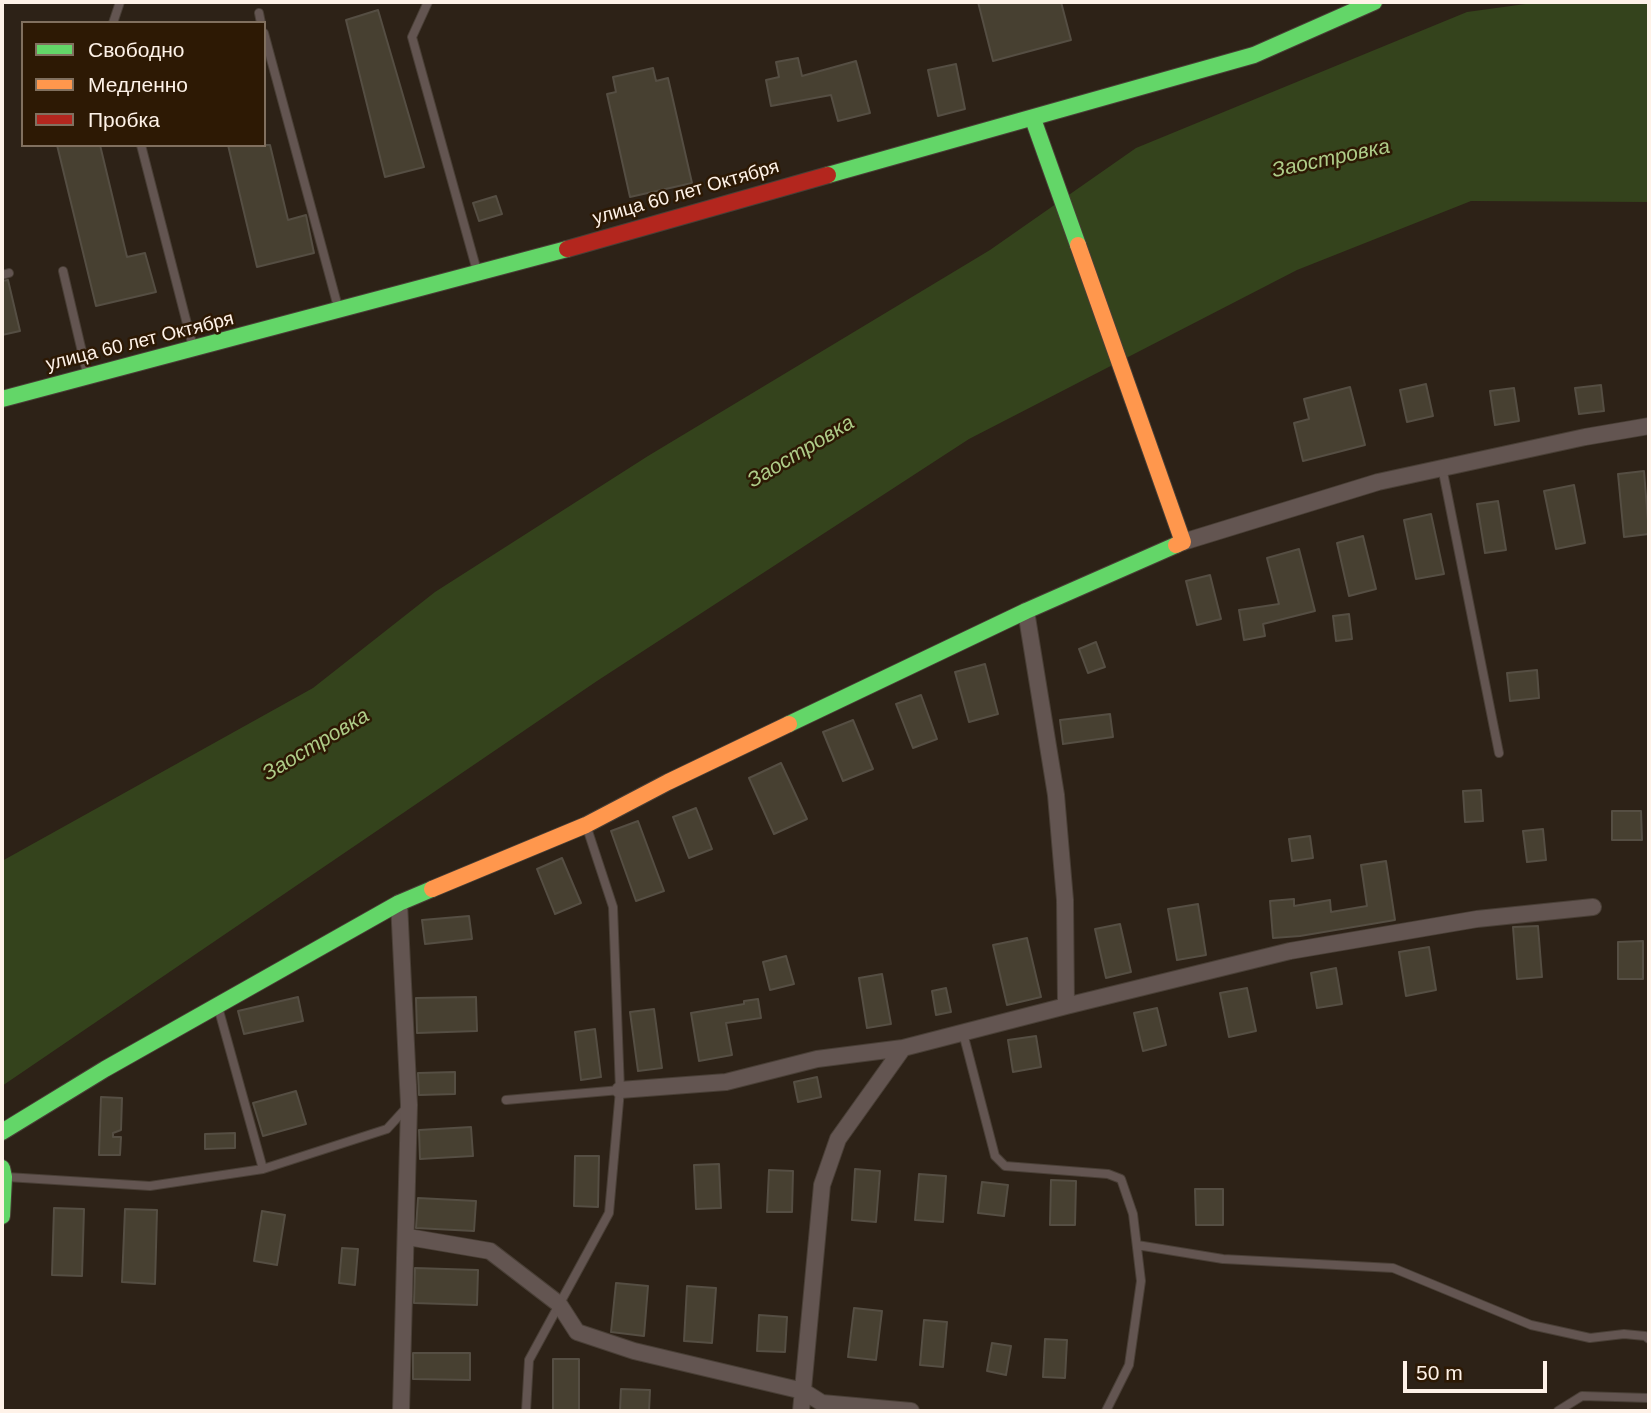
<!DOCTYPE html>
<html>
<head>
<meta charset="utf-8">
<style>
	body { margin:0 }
	#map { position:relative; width:1651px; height:1413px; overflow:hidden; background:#2d2217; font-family:Helvetica,sans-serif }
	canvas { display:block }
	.frame { position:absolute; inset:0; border:4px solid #fef2e8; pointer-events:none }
	.legend { position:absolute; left:21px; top:21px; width:245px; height:126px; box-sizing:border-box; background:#2d1904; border:2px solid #81705f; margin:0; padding:9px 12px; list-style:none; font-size:21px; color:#fef2e8 }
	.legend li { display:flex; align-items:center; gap:14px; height:35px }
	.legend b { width:35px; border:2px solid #81705f }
	.scale { position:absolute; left:1403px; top:1361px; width:144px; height:32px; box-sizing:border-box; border:4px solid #fef2e8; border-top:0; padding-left:9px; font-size:21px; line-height:24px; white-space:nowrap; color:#fef2e8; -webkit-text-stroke:5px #2d1904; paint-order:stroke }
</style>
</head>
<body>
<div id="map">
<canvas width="1651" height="1413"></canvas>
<div class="frame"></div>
<ul class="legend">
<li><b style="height:9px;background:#63d668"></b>Свободно</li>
<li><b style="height:9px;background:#ff974d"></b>Медленно</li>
<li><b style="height:9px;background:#b3261e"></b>Пробка</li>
</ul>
<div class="scale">50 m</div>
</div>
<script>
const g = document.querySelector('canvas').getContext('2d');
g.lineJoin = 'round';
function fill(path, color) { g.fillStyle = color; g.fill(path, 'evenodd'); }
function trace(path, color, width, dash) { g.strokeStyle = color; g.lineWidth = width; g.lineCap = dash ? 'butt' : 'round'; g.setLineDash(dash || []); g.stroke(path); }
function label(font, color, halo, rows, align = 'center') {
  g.font = font + ' Helvetica,sans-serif'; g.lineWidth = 5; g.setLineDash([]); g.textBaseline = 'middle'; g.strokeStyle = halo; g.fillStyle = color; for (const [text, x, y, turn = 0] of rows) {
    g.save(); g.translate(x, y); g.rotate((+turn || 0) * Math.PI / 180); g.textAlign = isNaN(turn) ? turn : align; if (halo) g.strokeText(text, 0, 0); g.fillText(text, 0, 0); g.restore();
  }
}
fill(new Path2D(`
	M1540,2H1649V202L1471,201L1297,270L969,439L597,681L2,1086V861L313,688L435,592L648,456L990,250L1136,148L1467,12Z`), '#34431c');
const building = new Path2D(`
	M978,2H1061L1071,40L993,61Z
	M378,10L424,167L385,177L346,20Z
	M798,58L802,76L856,61L870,113L838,121L831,95L771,106L766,80L779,77L776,62Z
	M956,64L965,109L938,116L928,70Z
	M653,68L656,81L668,78L692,183L630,197L607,94L616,92L613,77Z
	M57,145H100L127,257L145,253L156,292L96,306Z
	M228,145H270L288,220L306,215L314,253L257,267Z
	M496,196L502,214L479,221L473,203Z
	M8,280L20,331L2,335V281Z
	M1426,384L1433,416L1407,422L1400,390Z
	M1601,385L1604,411L1579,414L1575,388Z
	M1350,387L1365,445L1303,461L1294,423L1309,419L1304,399Z
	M1514,388L1519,421L1495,425L1490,391Z
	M1644,471L1649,534L1624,537L1618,474Z
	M1574,485L1585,543L1556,549L1544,491Z
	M1498,501L1506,550L1485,553L1477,504Z
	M1431,514L1444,574L1416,579L1404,520Z
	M1363,536L1376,589L1349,596L1337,543Z
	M1299,549L1315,611L1263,624L1265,636L1244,640L1239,610L1279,604L1267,558Z
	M1210,575L1221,619L1197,625L1186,581Z
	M1349,614L1352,639L1336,641L1333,616Z
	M1096,642L1105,667L1088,673L1079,649Z
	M985,664L998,714L969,722L955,672Z
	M1537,670L1539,698L1510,701L1507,673Z
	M921,695L937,739L913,748L896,704Z
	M1110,714L1113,737L1063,744L1060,720Z
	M853,720L873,769L843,781L823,732Z
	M781,763L807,819L774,834L749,778Z
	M1481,790L1483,821L1465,822L1463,791Z
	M696,808L712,849L689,858L673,817Z
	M1612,811H1641L1642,840H1612Z
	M638,821L664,891L636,901L611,831Z
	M1543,829L1546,860L1527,862L1523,831Z
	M1310,836L1313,858L1292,861L1289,839Z
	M562,858L581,903L555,914L537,869Z
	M1386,861L1395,920L1300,936L1273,938L1270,901L1294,899V906L1330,900L1331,912L1367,906L1361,865Z
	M1198,904L1206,955L1177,960L1168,909Z
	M469,916L472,939L425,944L422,920Z
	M1120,924L1131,972L1106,978L1095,929Z
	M1538,926L1542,977L1517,979L1513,927Z
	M1027,938L1041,997L1007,1005L993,945Z
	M1643,941V979H1618V942Z
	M1429,947L1436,990L1406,996L1399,952Z
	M786,956L794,984L770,990L763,962Z
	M1336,968L1342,1004L1317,1008L1311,973Z
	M882,974L891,1024L867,1028L859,978Z
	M946,988L951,1012L936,1015L932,991Z
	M1247,988L1256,1031L1229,1037L1220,993Z
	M298,997L303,1021L244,1034L238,1011Z
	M476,997L477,1031L417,1033L416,998Z
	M758,999L761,1018L726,1023L732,1055L699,1061L691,1013L744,1004V1001Z
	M1157,1008L1166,1045L1143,1051L1134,1013Z
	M654,1009L662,1068L638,1071L630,1012Z
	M595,1029L601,1077L581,1080L575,1032Z
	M1036,1036L1041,1067L1013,1072L1008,1040Z
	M455,1072V1094L419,1095L418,1073Z
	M817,1077L821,1097L798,1102L794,1082Z
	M296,1091L306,1124L263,1136L253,1103Z
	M101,1097L122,1098L121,1130L113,1133V1137H121L120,1155H99Z
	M471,1127L473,1156L420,1159L419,1130Z
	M235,1133V1148L205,1149V1134Z
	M575,1156H599L598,1207L574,1206Z
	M719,1164L721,1208L696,1209L694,1165Z
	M855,1169L880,1171L876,1222L852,1220Z
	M769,1170L793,1171L792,1212H767Z
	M919,1174L946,1176L943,1222L915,1220Z
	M1051,1180L1076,1181L1075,1225H1050Z
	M982,1182L1008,1185L1004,1216L978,1213Z
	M1195,1189H1223V1225H1196Z
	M418,1198L476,1201L474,1231L416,1228Z
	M54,1208L84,1209L82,1276L52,1275Z
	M125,1209L157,1210L155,1284L122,1282Z
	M262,1211L285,1215L277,1265L254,1261Z
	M342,1248L358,1249L355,1285L339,1283Z
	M415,1268L478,1270L477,1305L414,1303Z
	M616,1283L648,1286L644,1336L611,1332Z
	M687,1286L716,1288L712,1343L684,1341Z
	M854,1308L882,1311L876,1360L848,1357Z
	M759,1315L787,1317L785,1352L757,1351Z
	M924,1320L947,1322L943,1367L920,1365Z
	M1045,1339L1067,1340L1065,1378L1043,1377Z
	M992,1343L1011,1346L1006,1375L987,1371Z
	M413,1353H470V1380L413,1379Z
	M553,1359H579V1411H553Z
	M621,1389L650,1390L649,1411H620Z`);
fill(building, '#474031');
trace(building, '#554e43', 2);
const lane = new Path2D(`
	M428,2L412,37L477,271
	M259,13L261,23
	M113,23L120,2
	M264,33L338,307
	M141,145L193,347
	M63,271L87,373
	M2,275L9,273
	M1442,467L1499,753
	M218,1007L263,1169
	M963,1033L995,1156L1005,1166L1108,1174L1121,1179L1133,1214L1141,1281L1129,1365L1106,1411
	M506,1100L620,1090
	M7,1177L150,1186L263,1169L387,1129L407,1107
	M1137,1245L1223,1259L1393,1268L1531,1325L1590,1338L1624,1334L1645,1336L1649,1339
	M526,1411L529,1360L609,1213L620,1090L613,907L587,828
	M1558,1411L1582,1396L1649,1398`);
const street = new Path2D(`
	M1183,542L1378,482L1585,437L1649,426
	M399,903L409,1105L401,1411
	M1066,1006L1290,951L1477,919L1593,907
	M620,1090L726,1082L817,1059L903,1048
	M408,1237L490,1251L559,1304L577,1332L634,1351L803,1391L822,1403L911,1411
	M801,1411L822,1185L838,1139L903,1048L1066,1006L1065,900L1056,795L1026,611`);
const fast = new Path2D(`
	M1033,119L1078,245
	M828,175L1254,55L1374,2
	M2,399L567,249
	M789,724L1026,611L1176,545
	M2,1132L105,1069L399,903L432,889
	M2,1168L4,1177L2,1216`);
const slow = new Path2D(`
	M1078,245L1183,542L1176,545
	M432,889L586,825L668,782L789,724`);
const jam = new Path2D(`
	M567,249L828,175`);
trace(lane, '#493f36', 10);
trace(street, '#493f36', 18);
trace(fast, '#493f36', 18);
trace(slow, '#493f36', 18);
trace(jam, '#493f36', 18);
trace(lane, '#635551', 8);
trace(street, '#635551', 16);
trace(fast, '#63d668', 16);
trace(slow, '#ff974d', 16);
trace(jam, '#b3261e', 16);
label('19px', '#fef2e8', '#2d1904', [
	["улица 60 лет Октября",686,193,-16],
	["улица 60 лет Октября",140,342,-14]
]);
label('italic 21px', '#aecc88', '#2d1904', [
	["Заостровка",1331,159,-12],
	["Заостровка",801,452,-31],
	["Заостровка",316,745,-31]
]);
</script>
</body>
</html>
